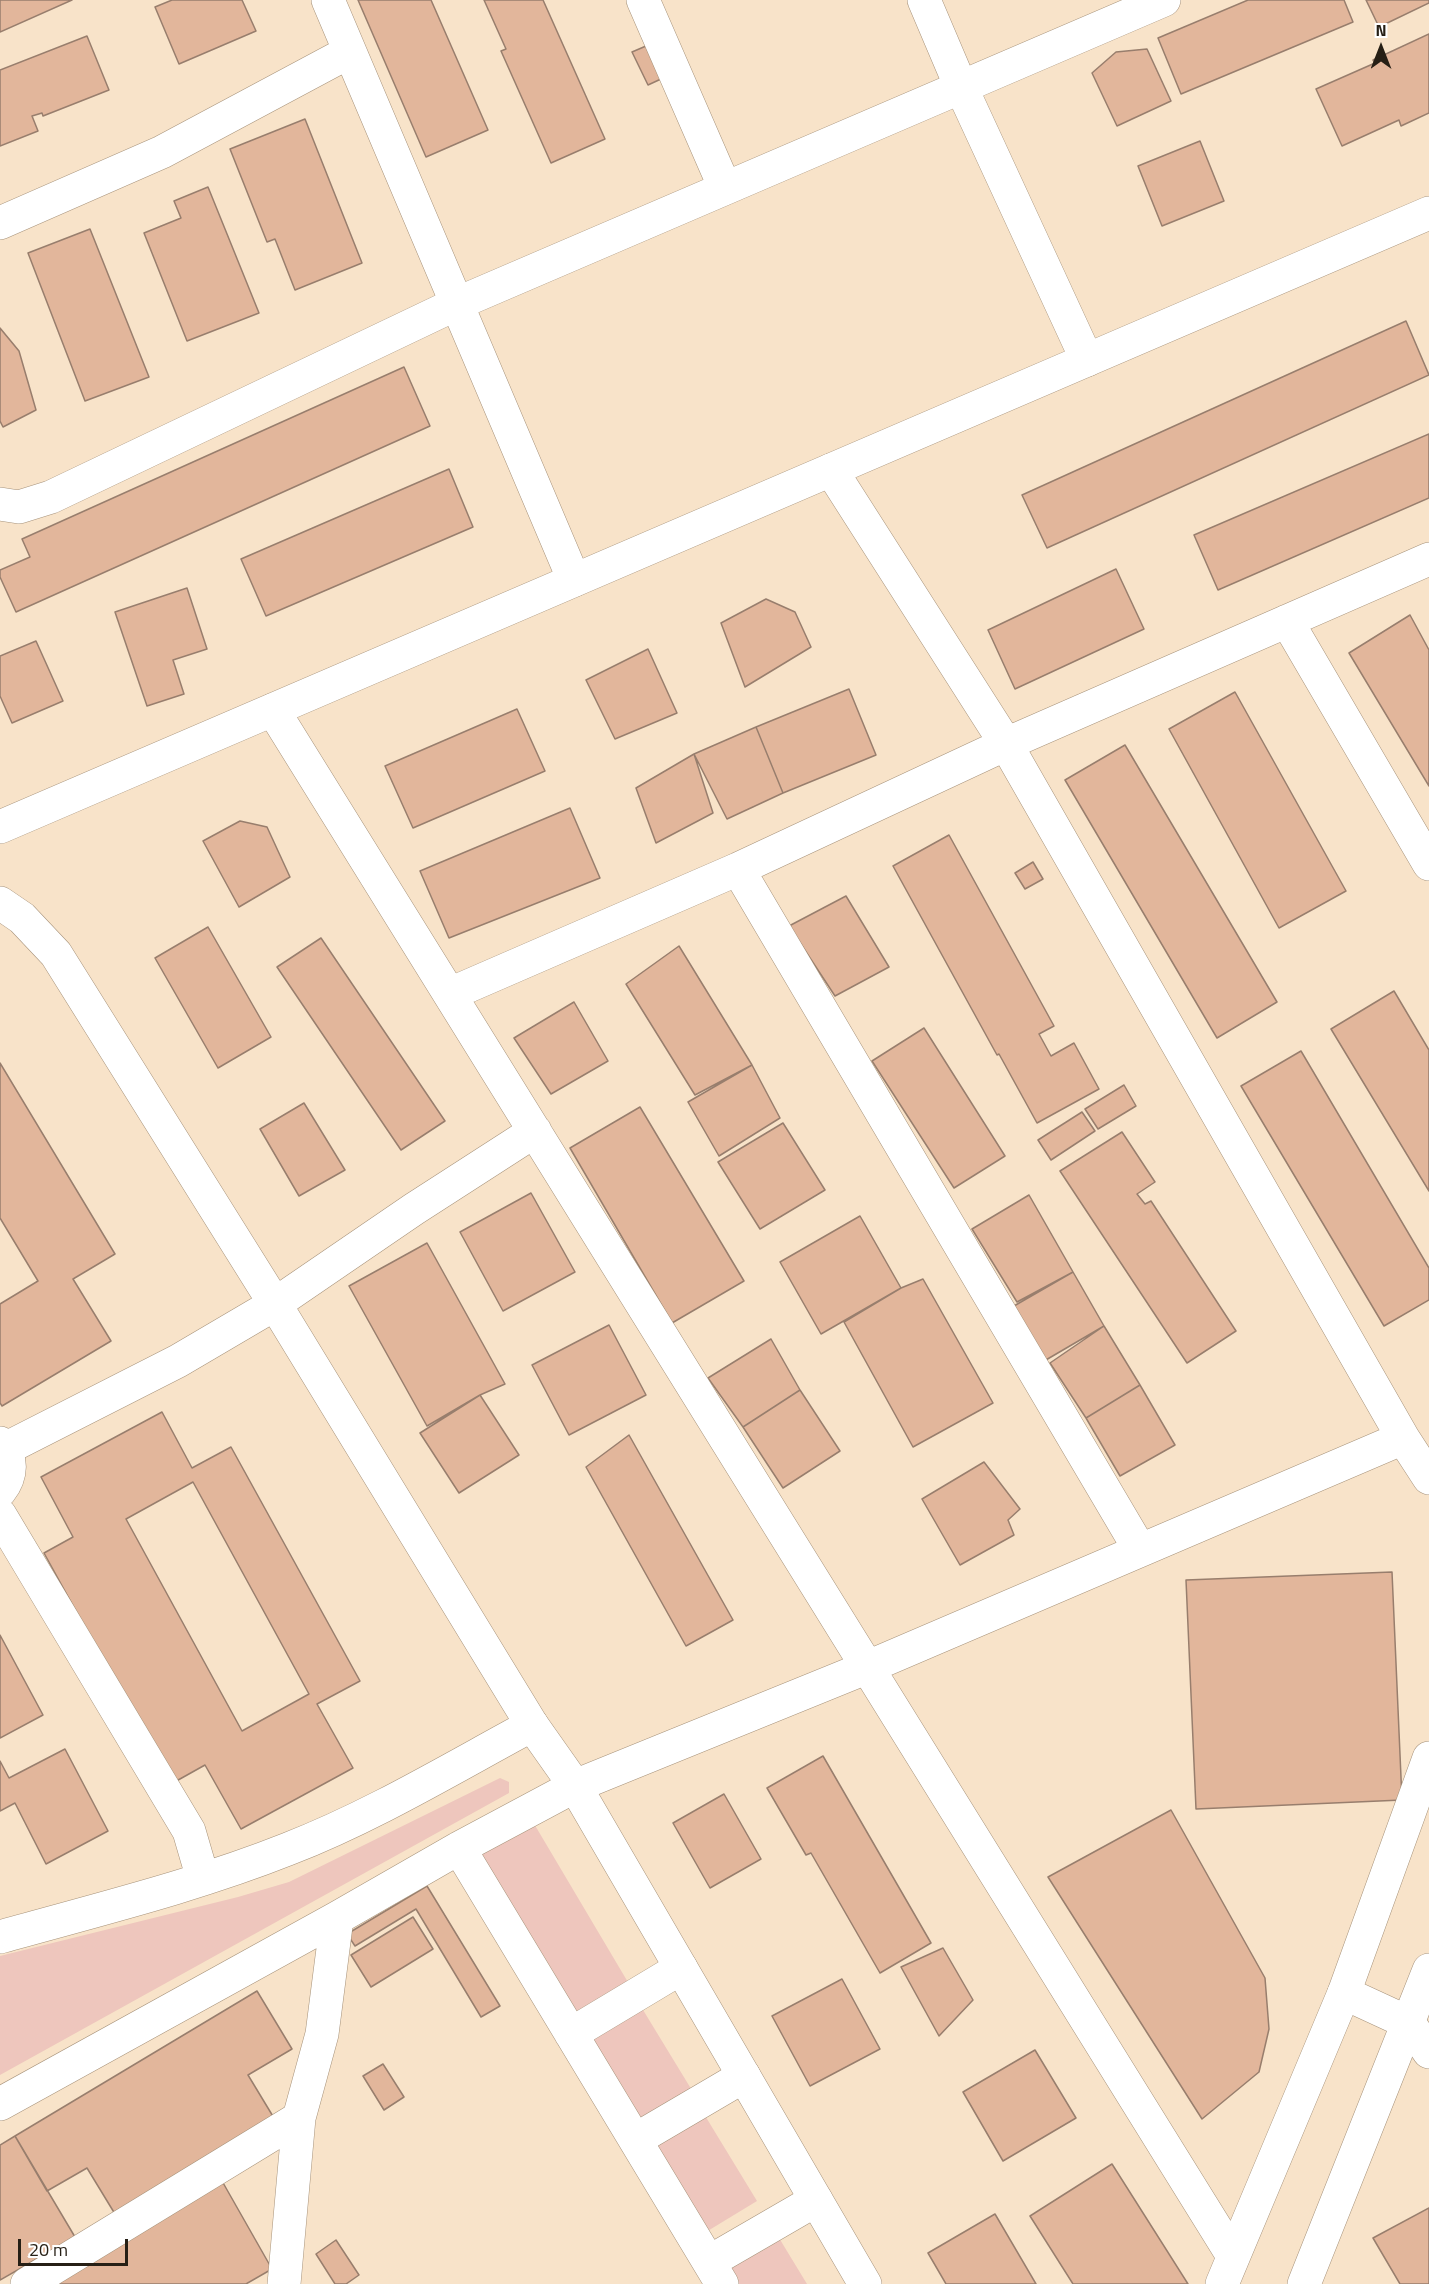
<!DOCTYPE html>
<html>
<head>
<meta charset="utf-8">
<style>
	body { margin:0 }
	#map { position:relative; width:1429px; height:2284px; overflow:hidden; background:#f8e3c9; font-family:"Titillium Web",sans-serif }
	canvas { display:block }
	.north { position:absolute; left:1351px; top:18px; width:60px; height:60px; -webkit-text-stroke:4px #fff; paint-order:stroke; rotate:0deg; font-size:16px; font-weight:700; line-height:24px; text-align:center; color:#261f15 }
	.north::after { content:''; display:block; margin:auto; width:21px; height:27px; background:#261f15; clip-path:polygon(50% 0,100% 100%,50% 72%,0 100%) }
	.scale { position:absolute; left:18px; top:2239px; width:110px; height:27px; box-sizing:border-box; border:3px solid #261f15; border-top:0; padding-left:8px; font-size:18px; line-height:21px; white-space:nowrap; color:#261f15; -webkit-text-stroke:4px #fff; paint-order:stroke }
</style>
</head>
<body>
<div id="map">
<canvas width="1429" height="2284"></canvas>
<div class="north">N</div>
<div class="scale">20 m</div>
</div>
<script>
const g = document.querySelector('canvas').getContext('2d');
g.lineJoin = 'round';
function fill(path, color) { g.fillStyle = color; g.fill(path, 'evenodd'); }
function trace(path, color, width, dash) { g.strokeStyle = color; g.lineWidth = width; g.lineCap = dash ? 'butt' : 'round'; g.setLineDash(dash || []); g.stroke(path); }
fill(new Path2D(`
	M500,1778L509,1782V1793L0,2075V1956L238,1897L289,1882Z
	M533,1822L632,1989L579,2020L480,1854Z
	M640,2005L693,2092L642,2123L588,2036Z
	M704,2114L757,2201L706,2232L653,2145Z
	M776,2233L807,2284H737L725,2264Z`), '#eec6bd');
const building = new Path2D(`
	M0,0H72L0,32Z
	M172,0H242L256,31L179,64L155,7Z
	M358,0H431L488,130L426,157Z
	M484,0H543L605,139L551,163L501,51L506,49Z
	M1248,0H1344L1353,22L1181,94L1158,38Z
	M1366,0H1429V3L1379,27Z
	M1429,34V113L1401,126L1399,120L1342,146L1316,89L1375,63L1373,60Z
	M87,36L109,90L43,116L42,113L32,116L38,131L0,146V70Z
	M646,46L661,79L648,85L632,52Z
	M1147,49L1171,101L1117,126L1092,73L1116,52Z
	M305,119L362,263L295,290L275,239L267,242L230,149Z
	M1200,141L1224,201L1162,226L1138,166Z
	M208,187L259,313L187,341L144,233L181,218L174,201Z
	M90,229L149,377L85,401L28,253Z
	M1406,321L1429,375L1047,548L1022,495Z
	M0,328L19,351L36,410L3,427L0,421Z
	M404,367L430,426L16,612L0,577V570L30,557L22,539Z
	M1429,434V498L1218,590L1194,535Z
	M449,469L473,527L266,616L241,559Z
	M1116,569L1144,629L1015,689L988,630Z
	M187,588L207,649L173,660L184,694L147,706L115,612Z
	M766,599L795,612L811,647L745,687L721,623Z
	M1410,615L1429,650V786L1349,653Z
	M36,641L63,701L12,723L0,696V656Z
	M648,649L677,713L615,739L586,680Z
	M849,689L876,755L783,793L756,727Z
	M1235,692L1346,891L1279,928L1169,729Z
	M517,709L545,771L413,828L385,766Z
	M756,727L783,793L727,819L694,754Z
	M1125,745L1277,1002L1217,1038L1065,780Z
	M694,754L713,813L656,843L636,788Z
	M570,808L600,878L449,938L420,871Z
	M240,821L267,827L290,877L239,907L203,841Z
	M949,835L1054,1026L1039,1034L1051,1056L1074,1043L1099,1089L1037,1123L999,1054L997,1055L893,866Z
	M1033,862L1043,879L1025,889L1015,873Z
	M846,896L889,967L835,996L789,926Z
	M208,927L271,1037L218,1068L155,958Z
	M321,938L445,1121L401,1150L277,967Z
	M679,946L752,1065L695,1095L626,984Z
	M1394,991L1429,1050V1191L1331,1029Z
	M574,1002L608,1061L551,1094L514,1038Z
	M924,1028L1005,1156L954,1188L872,1061Z
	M1301,1051L1429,1268V1300L1384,1326L1241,1086Z
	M0,1063L115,1254L73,1279L111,1341L2,1406L0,1403V1304L38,1281L0,1218Z
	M752,1065L780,1118L719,1156L688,1102Z
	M1124,1085L1136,1106L1098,1129L1085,1109Z
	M304,1103L345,1170L299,1196L260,1129Z
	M640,1107L744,1281L672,1323L570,1148Z
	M1082,1112L1095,1131L1051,1160L1038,1140Z
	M783,1123L825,1190L760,1229L718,1162Z
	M1122,1132L1155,1182L1137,1194L1145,1204L1151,1201L1236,1331L1187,1363L1060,1171Z
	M531,1193L575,1272L503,1311L460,1232Z
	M1029,1195L1073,1272L1017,1302L972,1229Z
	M860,1216L901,1288L821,1334L780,1262Z
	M427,1243L505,1384L480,1395L427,1426L349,1286Z
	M1073,1272L1104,1326L1039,1364L1007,1310Z
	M923,1279L993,1403L913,1447L844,1322L901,1288Z
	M609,1325L646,1395L569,1435L532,1365Z
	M1104,1326L1140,1385L1086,1418L1050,1363Z
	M771,1339L800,1390L743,1427L708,1378Z
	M1140,1385L1175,1445L1120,1476L1086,1418Z
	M800,1390L840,1451L783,1488L743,1427Z
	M480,1395L519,1455L459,1493L420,1433Z
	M162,1412L192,1468L231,1447L360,1681L317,1704L353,1768L241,1829L205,1765L171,1784L44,1553L73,1537L41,1477ZM193,1482L309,1694L242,1731L126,1519Z
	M629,1435L733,1620L686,1646L586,1467Z
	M984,1462L1020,1509L1008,1520L1014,1535L960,1565L922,1499Z
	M1392,1572L1402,1800L1196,1809L1186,1580Z
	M0,1635L43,1715L0,1738Z
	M65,1749L108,1831L46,1864L15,1803L0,1811V1761L9,1778Z
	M823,1756L931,1943L880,1973L811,1853L806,1855L767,1788Z
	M724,1794L761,1859L710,1888L673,1823Z
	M1171,1810L1265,1978L1269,2029L1259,2072L1202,2119L1048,1877Z
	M427,1886L500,2006L481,2017L416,1909L355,1946L347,1934Z
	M413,1917L433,1949L371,1987L351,1955Z
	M943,1948L973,2000L939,2036L901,1967Z
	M842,1979L880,2049L810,2086L772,2016Z
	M257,1991L292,2049L248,2075L274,2118L115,2214L87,2168L47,2191L15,2136Z
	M1035,2050L1076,2118L1003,2161L963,2092Z
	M383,2064L404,2097L384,2110L363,2076Z
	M15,2136L75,2237L0,2280V2145Z
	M1112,2164L1188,2284H1073L1030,2216Z
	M222,2181L272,2269L246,2284H40Z
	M1429,2208V2284H1400L1373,2238Z
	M995,2214L1036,2284H946L928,2253Z
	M336,2240L359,2275L346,2284H335L316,2254Z`);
fill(building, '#e2b69b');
trace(building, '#987e6d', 1.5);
const street = new Path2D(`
	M328,0L574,580
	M643,0L725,188
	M924,0L961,87L1087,360
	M0,223L162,152L349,52
	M831,470L1006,744L1403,1438L1429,1478
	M0,504L19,507L51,497L456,304L1164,0
	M1287,621L1429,864
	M273,710L1233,2256
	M738,869L1140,1550
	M450,994L738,869L1006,744L1429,559
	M0,1443C13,1458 12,1476 0,1491
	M5,1449L178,1361L275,1304L414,1209L535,1131
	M0,1515L189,1831L203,1879
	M459,1848L722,2284
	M0,1937C96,1910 195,1886 288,1849C373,1816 452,1768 532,1725
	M1344,1993L1409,2023L1429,2052
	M571,2034L681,1968
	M0,2104L337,1918L459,1848L575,1786L868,1667L1403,1438
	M635,2140L744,2076
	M709,2262L816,2200
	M27,2284L299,2118
	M284,2284L299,2118L322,2034L337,1918`);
const secondary = new Path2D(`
	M0,827L1429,213
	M0,903L22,918L56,954L275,1304L532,1725L575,1786L865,2284
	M1222,2284L1344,1993L1429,1758
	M1304,2284L1429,1970`);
trace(street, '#a7937b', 34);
trace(secondary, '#a7937b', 34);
trace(street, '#fff', 33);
trace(secondary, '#fff', 33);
</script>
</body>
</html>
